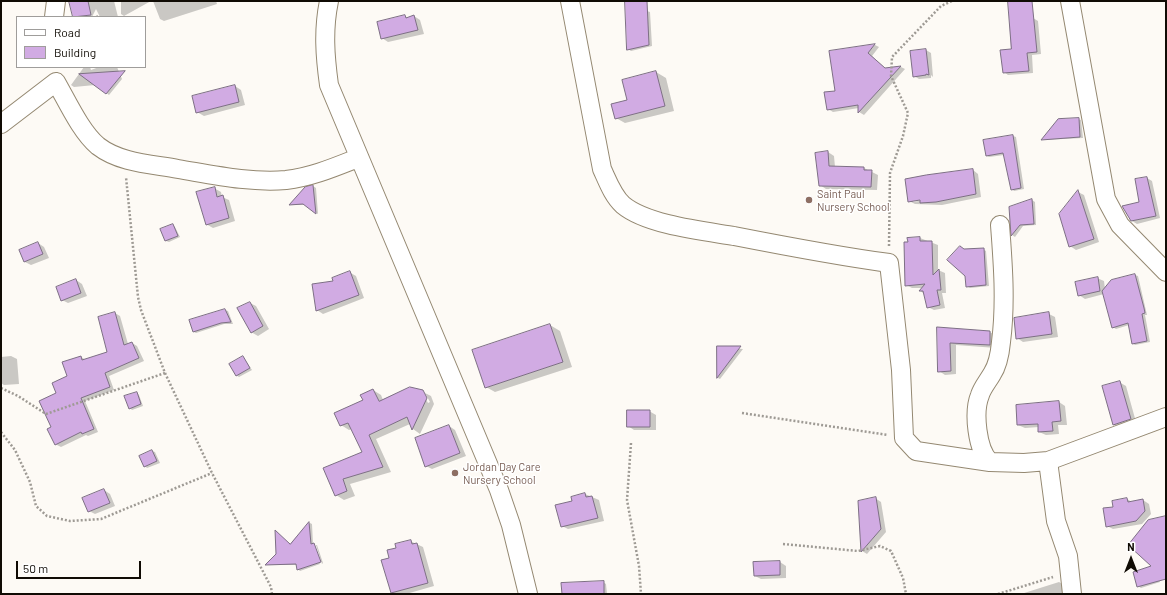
<!DOCTYPE html>
<html>
<head>
<meta charset="utf-8">
<style>
	body { margin:0 }
	#map { position:relative; width:1167px; height:595px; overflow:hidden; background:#fdfaf5; font-family:Barlow,sans-serif }
	canvas { display:block }
	.frame { position:absolute; inset:0; border:2px solid #100b04; pointer-events:none }
	.legend { position:absolute; left:16px; top:16px; width:130px; height:52px; box-sizing:border-box; background:#fff; border:1px solid #9f9d9b; margin:0; padding:5px 7px; list-style:none; font-size:12px; color:#100b04 }
	.legend li { display:flex; align-items:center; gap:8px; height:20px }
	.legend b { width:20px; border:1px solid #9f9d9b }
	.north { position:absolute; left:1111px; top:539px; width:40px; height:40px; -webkit-text-stroke:3px #fff; paint-order:stroke; rotate:0deg; font-size:11px; font-weight:700; line-height:16px; text-align:center; color:#100b04 }
	.north::after { content:''; display:block; margin:auto; width:14px; height:18px; background:#100b04; clip-path:polygon(50% 0,100% 100%,50% 72%,0 100%) }
	.scale { position:absolute; left:16px; top:561px; width:125px; height:18px; box-sizing:border-box; border:2px solid #100b04; border-top:0; padding-left:5px; font-size:12px; line-height:14px; white-space:nowrap; color:#100b04; -webkit-text-stroke:3px #fff; paint-order:stroke }
</style>
</head>
<body>
<div id="map">
<canvas width="1167" height="595"></canvas>
<div class="frame"></div>
<ul class="legend">
<li><b style="height:5px;background:#fff"></b>Road</li>
<li><b style="height:11px;background:#d1abe3"></b>Building</li>
</ul>
<div class="north">N</div>
<div class="scale">50 m</div>
</div>
<script>
const g = document.querySelector('canvas').getContext('2d');
g.lineJoin = 'round';
function fill(path, color) { g.fillStyle = color; g.fill(path, 'evenodd'); }
function trace(path, color, width, dash) { g.strokeStyle = color; g.lineWidth = width; g.lineCap = dash ? 'butt' : 'round'; g.setLineDash(dash || []); g.stroke(path); }
function label(font, color, halo, rows, align = 'center') {
  g.font = font + ' Barlow,sans-serif'; g.lineWidth = 3; g.setLineDash([]); g.textBaseline = 'middle'; g.strokeStyle = halo; g.fillStyle = color; for (const [text, x, y, turn = 0] of rows) {
    g.save(); g.translate(x, y); g.rotate((+turn || 0) * Math.PI / 180); g.textAlign = isNaN(turn) ? turn : align; if (halo) g.strokeText(text, 0, 0); g.fillText(text, 0, 0); g.restore();
  }
}
fill(new Path2D(`
	M70,1H114L118,17H100L96,9L92,17H74Z
	M121,1H151L124,16L121,14Z
	M153,1H216L217,4L164,21L160,19Z
	M647,11L650,12L652,46L631,51L628,49Z
	M405,16L408,18L414,16L420,20L424,34L388,42L382,38Z
	M1033,18L1038,21L1041,54L1032,55L1033,73L1008,75L1004,72L1012,50Z
	M875,45L879,47L872,56L886,69L901,67L905,69L864,115L859,112V108L833,112L828,109L837,91L830,52Z
	M926,50L931,53L933,77L931,75V78L919,79L914,76Z
	M84,67H90L91,70L99,67H117L122,79L109,95L95,85L74,87L71,85Z
	M656,72L666,78L674,111L625,123L616,118L628,101Z
	M235,86L241,90L245,105L204,116L197,112Z
	M1078,119L1081,120L1083,138L1043,140Z
	M1013,136L1016,137L1024,189L1014,191L1012,189L1004,155L989,157L987,156Z
	M828,152L834,156L835,167L864,168L878,175L877,190L826,189L820,185Z
	M973,170L978,174L981,197L942,205L915,204L909,201ZM924,198L925,200L913,202V200Z
	M1147,178L1152,181L1160,218L1137,224L1132,221L1140,203Z
	M313,186L316,188L318,214L306,205H290L305,188Z
	M214,188L221,192L222,197L229,200L235,221L213,228L206,224Z
	M1078,192L1084,195L1099,242L1076,250L1070,246Z
	M1032,200L1035,202L1036,225L1023,226L1015,237L1012,235L1010,208Z
	M173,225L175,227L180,237L169,242L166,241L162,230Z
	M920,238L938,245V270L945,273L946,293H942L945,308L934,310L928,307L925,294L920,291L923,288H912L906,285L908,239Z
	M38,243L44,247L49,258L31,265L25,262L20,251Z
	M983,249L986,251L989,286L970,288L967,286L965,250Z
	M349,272L356,276L364,298L323,314L317,310L335,282Z
	M1135,275L1138,276L1147,315H1145L1150,342L1135,345L1132,343L1129,325L1116,329L1113,327L1104,294L1085,299L1079,295L1097,278L1104,281L1105,289Z
	M76,280L82,284L87,296L68,303L62,300Z
	M250,303L256,306L269,329L258,336L251,332Z
	M225,310L228,311L233,324H224L196,333L194,332Z
	M115,313L120,316L128,344L132,343L137,346L144,361L109,376L114,390L85,401L98,432L88,436L86,435L61,447L55,444L52,427L58,393L81,357L86,360L108,352Z
	M1049,314L1055,317L1058,337L1023,342L1017,338Z
	M550,325L560,331L572,367L495,392L486,387Z
	M938,328L990,332L996,336V348L956,345V374L945,375L939,371Z
	M718,347L743,349L720,379L718,378Z
	M11,356L17,359L19,384L4,385L1,383V357Z
	M243,357L252,370L239,377L236,375Z
	M1119,382L1126,386L1136,422L1121,428L1114,425L1103,387Z
	M373,390L381,395L383,400L422,391L424,393H423L428,403L430,402L425,393L431,396L434,404L420,434L413,429L410,424L376,439L391,472L350,484L355,496L344,500L336,495L325,468L363,453L352,429L349,430L341,425Z
	M137,393L139,395L143,406L132,410L130,408Z
	M1059,402L1065,406L1067,425H1058L1059,434L1046,435L1039,432V427L1025,428L1018,425Z
	M649,411L656,415V430H634L628,426Z
	M449,426L455,430L466,456L432,469L426,466Z
	M152,451L155,452L160,463L147,468L145,466Z
	M104,490L110,494L115,506L95,514L89,511Z
	M585,494L599,500L604,521L568,529L562,526L573,501Z
	M875,498L881,502L886,532L867,554L862,551L859,501Z
	M1127,499L1132,502L1143,500L1149,504L1151,514L1142,524L1113,529L1107,526Z
	M310,523L312,524L313,544H316H314L320,564L300,571L298,569L297,565H267L277,554L293,548L291,544Z
	M410,541L423,547L434,586L406,594H394L392,593L390,559L398,549Z
	M316,545H317L323,563L322,564Z
	M780,562L786,566V578L761,579L755,576Z
	M1155,568L1160,582L1141,588L1138,586Z
	M603,582L606,584L607,594H571Z
	M1059,582L1066,586L1068,594H1021Z`), '#0003');
const building = new Path2D(`
	M69,1H88L91,15L73,17Z
	M625,1H647L649,45L627,50Z
	M1008,1H1032L1037,52L1027,53L1029,71L1003,73L1000,50L1011,49Z
	M405,15L406,18L414,15L418,30L381,39L377,22Z
	M875,44L868,53L885,68L901,66L858,113V105L827,110L824,92L835,91L829,51Z
	M926,49L929,75L926,74V75L913,77L910,51Z
	M125,71L106,94L79,74Z
	M656,71L665,106L615,119L611,104L627,100L622,80Z
	M235,85L239,102L196,113L192,96Z
	M1079,118L1080,137L1041,140L1058,119Z
	M1013,135L1021,188L1011,190L1003,153L986,156L983,140Z
	M828,151L829,166L864,167V170H872L871,187L819,186L815,153Z
	M973,169L976,194L936,202L920,203V200L908,202L905,179L926,175Z
	M1147,177L1156,216L1131,221L1122,206L1139,202L1135,179Z
	M313,185L316,214L303,204L289,205L305,187Z
	M215,187L217,197L223,195L229,218L206,225L196,192Z
	M1078,190L1094,239L1069,247L1059,214Z
	M1032,199L1034,224L1020,225L1011,236L1009,207Z
	M173,224L178,236L165,241L160,229Z
	M920,237V241H932L933,275L939,269L941,290H937L940,305L927,308L923,291H919L925,284L905,286L904,242H908L907,238Z
	M38,242L43,254L24,262L19,250Z
	M960,246L964,249L984,248L986,285L966,287L965,276L947,260Z
	M350,271L359,295L316,311L312,284L333,281L332,278Z
	M1135,274L1144,308L1145,313L1142,314L1147,341L1132,344L1128,323L1112,328L1102,291L1111,280Z
	M1098,277L1100,291L1078,296L1075,282Z
	M76,279L81,293L61,301L56,287Z
	M250,302L263,326L251,333L237,308Z
	M225,309L231,322L221,323L193,332L189,320Z
	M115,312L124,345L132,342L139,358L105,373L110,387L81,398L94,429L82,434L81,432L55,445L47,429L51,427L39,401L56,393L52,383L67,376L62,362L81,356L82,360L107,352L98,317Z
	M1049,312L1052,334L1016,339L1014,318Z
	M550,324L563,362L485,388L472,350Z
	M937,327L990,331V345L950,343L951,371L938,372Z
	M717,346H741L717,378Z
	M243,356L250,368L236,376L229,364Z
	M1120,381L1131,419L1113,425L1102,386Z
	M410,387L423,390L427,398L412,430L407,417L369,435L383,467L343,479L347,491L335,496L323,468L362,452L348,423L340,426L334,413L363,400L360,395L373,389L379,401Z
	M137,392L141,404L129,409L124,396Z
	M1059,401L1061,421L1052,422L1053,431L1038,432V424L1017,425L1016,405Z
	M627,410H650V427H627Z
	M449,425L460,453L425,467L415,438Z
	M152,450L157,461L144,467L139,456Z
	M104,489L110,503L88,512L82,498Z
	M585,493L586,497L592,496L598,518L561,527L555,505L572,501L571,497Z
	M876,497L881,529L861,552L858,501Z
	M1127,498L1128,502L1143,499L1145,511L1136,521L1106,527L1103,508L1113,507L1112,501Z
	M1166,516V579L1137,587L1133,572L1151,566L1128,545L1148,520Z
	M309,522L311,544L314,543L321,562L297,570L296,564L265,565L276,554L275,530L290,544Z
	M411,540L412,544L417,543L428,583L391,593L381,560L389,558L387,550L396,548L395,544Z
	M780,561V575L754,576L753,562Z
	M604,581V594H562L561,583Z`);
fill(building, '#d1abe3');
trace(building, '#7d6f84', 1);
const street = new Path2D(`
	M329,1C323,30 325,56 329,85L499,490L511,525L528,594
	M570,1L602,169C608,182 613,196 623,205C647,225 704,231 734,236C785,246 837,256 889,263L901,370L904,438L916,451L990,462
	M1070,1L1106,199L1120,225L1166,272
	M54,17L56,1
	M1,124L56,82C67,101 81,132 98,146C120,163 151,164 178,169C214,175 250,183 286,180C312,177 335,167 358,158
	M1000,225C1003,264 1006,303 1001,342C1000,353 998,365 992,374C988,381 982,388 980,395C973,412 977,450 990,462L1024,463L1048,461L1166,417
	M1048,461L1056,521L1068,556L1072,594`);
trace(street, '#948871', 20);
trace(new Path2D(`
	M97,17L98,16
	M889,246L890,173L903,136L908,113L891,76L892,57L941,6L952,1
	M165,373L212,473L271,587L272,594
	M1,388L18,396L46,414L165,373L141,310L138,297L126,177
	M742,413L888,435
	M1,432L15,450L30,482L36,506L47,516L70,521L101,519L212,473
	M631,443L627,500L639,566L641,594
	M783,544L858,551L880,546L891,551L903,578L906,594
	M998,594L1053,577`), '#9e9a94', 2.5, [2, 2]);
trace(street, '#fff', 18);
for (const [x, y, r, color] of [
	[809,200,4,"#8d6e63"],
	[455,473,4,"#8d6e63"]
]) { const dot = new Path2D(); dot.arc(x, y, r, 0, 2 * Math.PI); g.fillStyle = color; g.fill(dot); trace(dot, '#fff', 1.5); }
label('11px', '#785e54', '#fff', [
	["Saint Paul",817,194],
	["Nursery School",817,207],
	["Jordan Day Care",463,467],
	["Nursery School",463,480]
], 'left');
</script>
</body>
</html>
